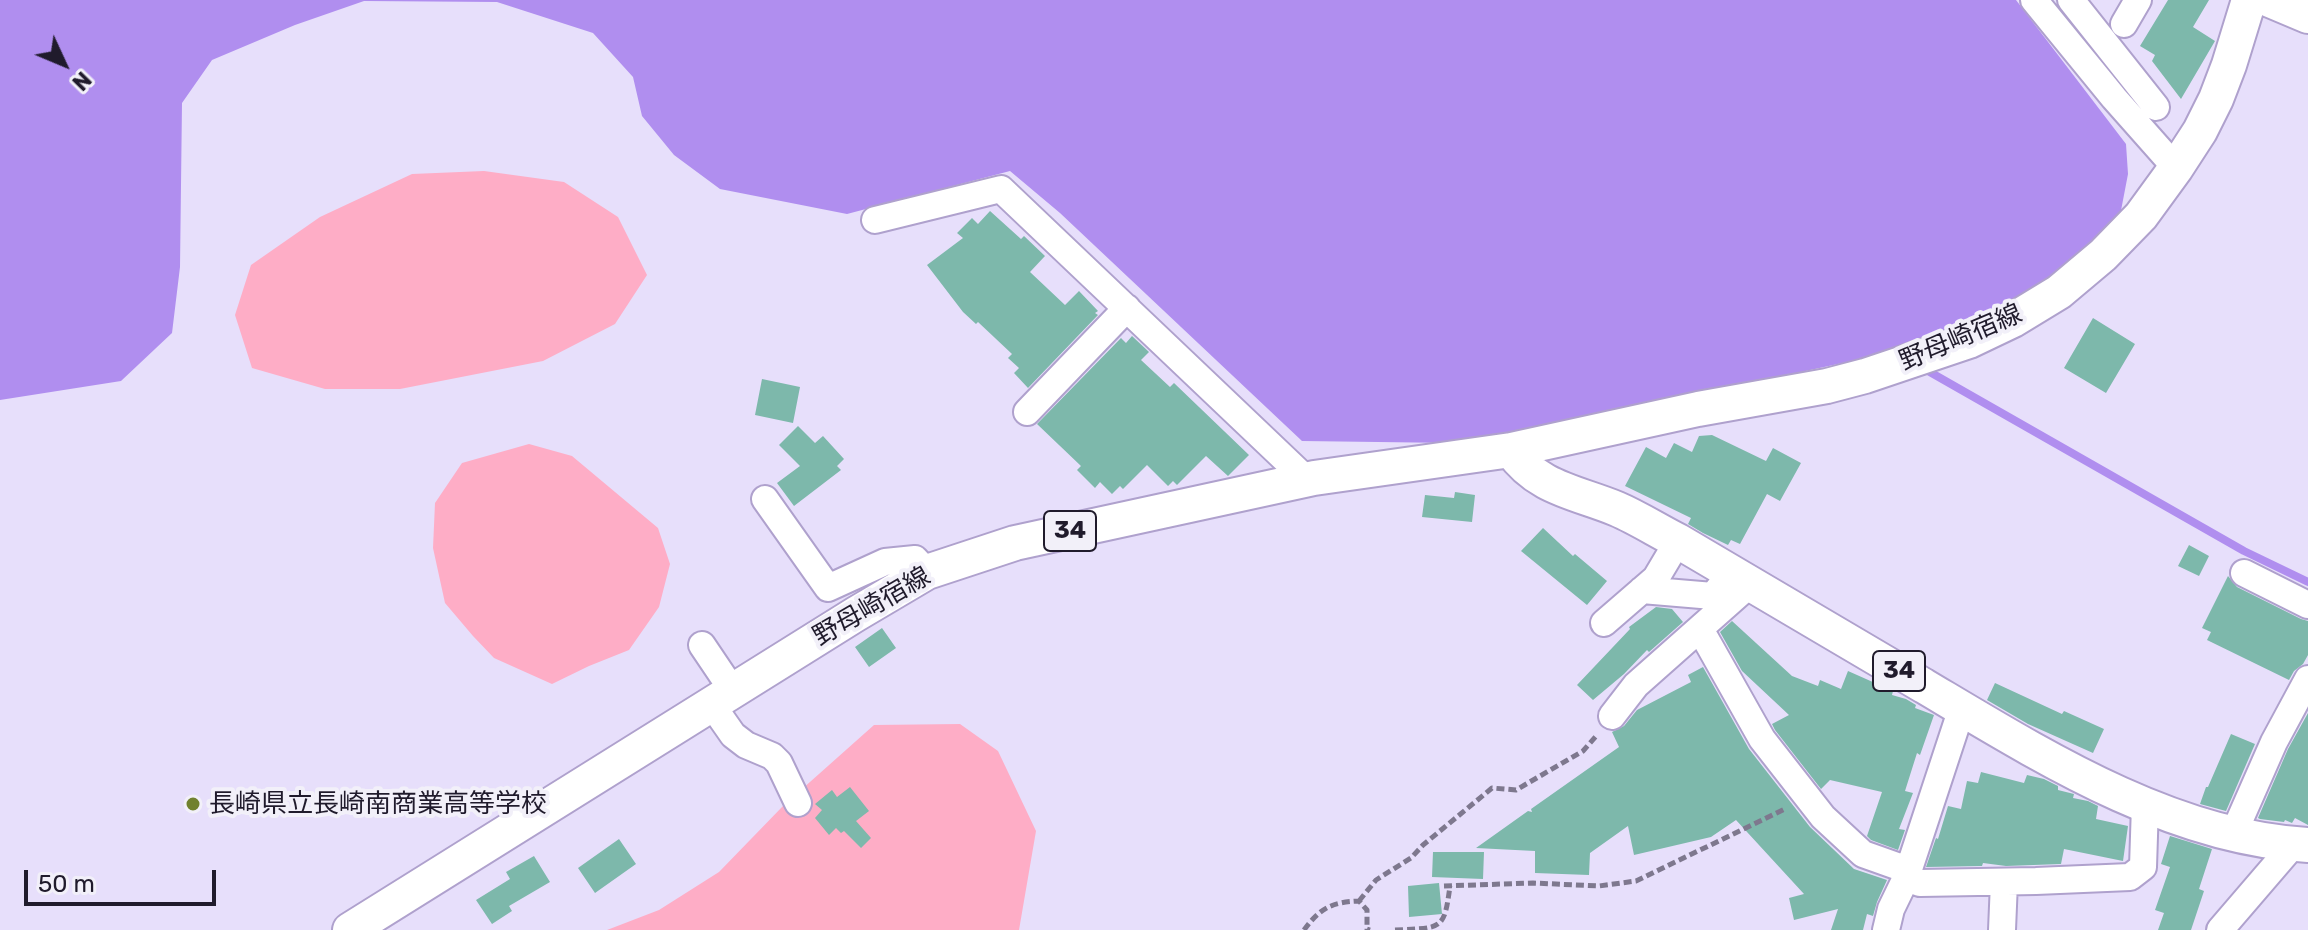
<!DOCTYPE html>
<html>
<head>
<meta charset="utf-8">
<style>
	body { margin:0 }
	#map { position:relative; width:2308px; height:930px; overflow:hidden; background:#e7dffb; font-family:Rubik,sans-serif }
	canvas { display:block }
	.north { position:absolute; left:24px; top:24px; width:80px; height:80px; -webkit-text-stroke:6px #f2f0f9; paint-order:stroke; rotate:134deg; font-size:22px; font-weight:700; line-height:32px; text-align:center; color:#201b2c }
	.north::after { content:''; display:block; margin:auto; width:28px; height:36px; background:#201b2c; clip-path:polygon(50% 0,100% 100%,50% 72%,0 100%) }
	.scale { position:absolute; left:24px; top:870px; width:192px; height:36px; box-sizing:border-box; border:4px solid #201b2c; border-top:0; padding-left:10px; font-size:24px; line-height:28px; white-space:nowrap; color:#201b2c; -webkit-text-stroke:6px #f2f0f9; paint-order:stroke }
</style>
</head>
<body>
<div id="map">
<canvas width="2308" height="930"></canvas>
<div class="north">N</div>
<div class="scale">50 m</div>
</div>
<script>
const g = document.querySelector('canvas').getContext('2d');
g.lineJoin = 'round';
function fill(path, color) { g.fillStyle = color; g.fill(path, 'evenodd'); }
function trace(path, color, width, dash) { g.strokeStyle = color; g.lineWidth = width; g.lineCap = dash ? 'butt' : 'round'; g.setLineDash(dash || []); g.stroke(path); }
function label(font, color, halo, rows, align = 'center') {
  g.font = font + ' Rubik,"Noto Sans JP",sans-serif'; g.lineWidth = 8; g.setLineDash([]); g.textBaseline = 'middle'; g.strokeStyle = halo; g.fillStyle = color; for (const [text, x, y, turn = 0] of rows) {
    g.save(); g.translate(x, y); g.rotate((+turn || 0) * Math.PI / 180); g.textAlign = isNaN(turn) ? turn : align; if (halo) g.strokeText(text, 0, 0); g.fillText(text, 0, 0); g.restore();
  }
}
fill(new Path2D(`
	M484,171L564,182L618,217L647,275L615,324L543,361L400,389H325L252,368L235,315L251,265L320,217L412,174Z
	M529,444L572,456L658,528L670,564L659,607L629,650L589,666L552,684L494,658L473,636L445,603L433,548L435,503L462,463Z
	M960,724L998,751L1036,831L1019,930H607L659,910L719,872L783,806L874,725Z`), '#feadc6');
fill(new Path2D(`
	M0,0H2016L2126,144L2128,174L2119,221L2096,246L2027,295L1972,322L1884,354L1580,420L1454,443L1302,441L1060,213L1010,171L847,214L720,189L674,155L642,116L633,77L593,33L497,2L364,1L295,25L212,60L182,103L180,267L172,333L121,381L0,400Z`), '#b08eef');
trace(new Path2D(`
	M1921,367L2244,551L2308,582`), '#b08eef', 8);
fill(new Path2D(`
	M2168,0H2209L2193,27L2215,41L2181,99L2152,61L2155,55L2140,46Z
	M990,211L1021,239L1024,236L1045,256L1030,272L1065,305L1079,291L1098,311L1095,313L1098,315L1028,388L1014,373L1019,368L1008,358L1012,354L978,322L976,324L963,312L927,265L963,238L957,233L972,218L978,224Z
	M2093,318L2135,344L2106,393L2064,368Z
	M1132,336L1149,352L1141,360L1170,387L1174,383L1249,455L1228,476L1206,456L1177,485L1173,481L1168,486L1147,465L1123,489L1120,486L1112,494L1100,482L1095,488L1077,470L1081,466L1037,424L1121,338L1126,343Z
	M762,379L800,387L793,423L755,415Z
	M798,426L815,443L823,436L844,459L837,466L841,470L794,506L777,483L800,466L779,445Z
	M1712,435L1766,461L1773,448L1801,463L1780,501L1767,494L1740,544L1731,540L1728,545L1703,533L1688,524L1691,518L1625,486L1646,447L1666,458L1674,443L1692,452L1699,436Z
	M1455,492L1475,495L1472,522L1422,517L1425,495L1454,498Z
	M1543,528L1573,556L1575,554L1607,581L1587,605L1521,551Z
	M2189,545L2209,556L2199,576L2178,566Z
	M2228,576L2237,587L2301,619L2308,621V655L2303,664L2294,671L2289,680L2207,640L2211,632L2202,628Z
	M1656,607L1672,609L1683,622L1649,652L1647,650L1624,674L1593,700L1577,685L1630,629L1629,627Z
	M1732,621L1792,676L1818,686L1820,680L1841,689L1848,671L1893,691L1892,695L1906,699L1916,705L1915,708L1934,715L1920,755L1917,753L1905,791L1913,793L1899,829L1905,830L1898,850L1871,840L1867,836L1882,792L1830,780L1821,789L1775,730L1772,724L1789,715L1742,671L1720,632Z
	M882,628L896,648L869,667L855,647Z
	M1703,667L1749,749L1810,827L1854,869L1887,880L1877,902L1873,916L1867,914L1863,930H1831L1838,909L1794,920L1789,898L1804,894L1736,820L1711,837L1634,855L1628,826L1590,853L1589,875L1535,873V851L1476,848L1528,811L1532,812L1531,809L1619,747L1612,732L1624,726L1637,710L1691,682L1688,675Z
	M1995,683L2062,714L2064,711L2104,729L2093,753L2028,724L1987,700Z
	M2308,713V825L2295,818L2292,823L2285,820L2284,822L2260,819L2258,818L2288,749Z
	M2231,734L2255,744L2226,811L2200,804L2206,787H2208Z
	M1981,772L2024,783L2027,775L2044,779L2058,786V790L2074,794L2073,798L2088,801L2098,806L2096,819L2128,826L2123,861L2064,849L2061,864L2006,866L1983,863L1982,866L1926,867L1936,838L1938,839L1948,806L1961,809L1967,781L1978,783Z
	M850,787L869,811L856,821L871,838L861,848L844,831L841,833L836,828L829,835L815,818L822,810L815,804L832,790L837,797Z
	M2170,836L2212,849L2199,889L2204,891L2191,930H2158L2164,913L2155,910L2170,867L2161,864Z
	M619,839L636,864L595,893L578,868Z
	M1433,852H1484L1483,879L1432,877Z
	M534,856L550,882L509,906L512,911L492,924L476,900L510,879L506,872Z
	M1439,883L1442,914L1409,917L1408,886Z`), '#7db8ab');
const minor = new Path2D(`
	M2034,0L2114,98L2176,168
	M2071,0L2156,107
	M2124,24L2138,0
	M875,220L1001,189L1307,480
	M1027,412L1127,308
	M765,499L828,588L885,562L915,559L927,572
	M2244,573L2308,605
	M1642,590L1713,596L1731,573
	M1604,623L1656,578L1678,541
	M1700,629L1762,739L1823,817L1863,854L1908,870
	M702,645L733,691
	M712,705L733,735L746,745L772,756L779,763L798,803
	M1962,708L1906,878L1920,883L2036,881L2130,877L2143,867L2145,805
	M1612,716L1636,685L1750,584
	M2233,835L2274,742L2308,679
	M1886,930L1891,909L1906,878
	M2002,930L2004,882
	M2220,930L2293,845`);
const major = new Path2D(`
	M2270,0L2308,16
	M1511,450C1538,489 1576,492 1617,509C1638,518 1658,531 1678,541C1760,590 1842,638 1924,686C2040,755 2171,838 2308,845
	M350,930L856,614L927,572L1015,543L1314,478L1511,450L1698,409L1827,386L1865,376L1969,341L2013,320L2059,292L2103,255L2141,216L2176,168L2200,131L2216,99L2229,65L2249,0`);
trace(minor, '#afa1cd', 30);
trace(major, '#afa1cd', 38);
trace(new Path2D(`
	M1444,886L1533,883L1599,886L1636,881L1785,809
	M1359,901L1376,880L1411,858L1423,845L1492,788L1516,790L1583,751L1597,735
	M1304,930C1320,908 1332,902 1359,901L1367,910V929L1370,930
	M1395,930C1443,928 1444,930 1450,886`), '#7e788e', 5, [8, 4]);
trace(minor, '#fff', 26);
trace(major, '#fff', 34);
for (const [x, y, r, color] of [
	[193,804,8,"#71812f"]
]) { const dot = new Path2D(); dot.arc(x, y, r, 0, 2 * Math.PI); g.fillStyle = color; g.fill(dot); trace(dot, '#f2f0f9', 3); }
for (const [x, y, w] of [
	[1070,531,52],
	[1899,671,52]
]) { const box = new Path2D(); box.roundRect(x - w / 2, y - 20, w, 40, 6); g.fillStyle = '#f2f0f9'; g.fill(box); trace(box, '#201b2c', 2); }
label('bold 24px', '#201b2c', null, [
	["34",1070,531],
	["34",1899,671]
]);
label('26px', '#201b2c', '#f2f0f9', [
	["野母崎宿線",1961,338,-23],
	["野母崎宿線",872,607,-30]
]);
label('26px', '#201b2c', '#f2f0f9', [
	["長崎県立長崎南商業高等学校",209,804]
], 'left');
</script>
</body>
</html>
